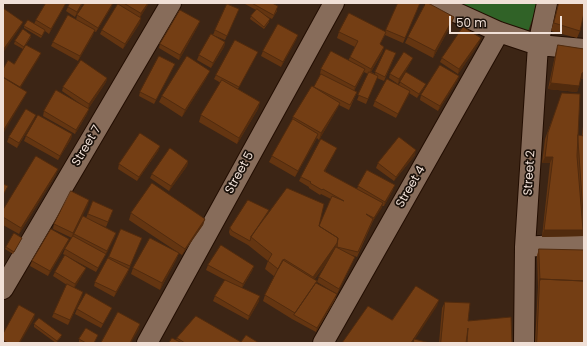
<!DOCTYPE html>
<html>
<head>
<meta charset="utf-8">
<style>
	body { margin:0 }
	#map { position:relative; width:587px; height:346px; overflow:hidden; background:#3c2515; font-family:Poppins,sans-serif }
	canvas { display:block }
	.frame { position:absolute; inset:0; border:4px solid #f0e0d7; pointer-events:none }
	.scale { position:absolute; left:449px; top:16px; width:113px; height:18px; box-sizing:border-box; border:2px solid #f0e0d7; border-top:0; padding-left:5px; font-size:12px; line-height:14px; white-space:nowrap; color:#f0e0d7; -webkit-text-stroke:3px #1b110a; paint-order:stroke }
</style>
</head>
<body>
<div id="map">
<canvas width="587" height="346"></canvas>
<div class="frame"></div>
<div class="scale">50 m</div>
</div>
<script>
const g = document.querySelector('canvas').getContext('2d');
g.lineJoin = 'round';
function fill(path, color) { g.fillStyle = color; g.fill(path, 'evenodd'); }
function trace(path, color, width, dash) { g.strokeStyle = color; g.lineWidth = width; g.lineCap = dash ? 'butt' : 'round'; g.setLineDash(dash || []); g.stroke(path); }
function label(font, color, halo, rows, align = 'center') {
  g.font = font + ' Poppins,sans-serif'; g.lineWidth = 3.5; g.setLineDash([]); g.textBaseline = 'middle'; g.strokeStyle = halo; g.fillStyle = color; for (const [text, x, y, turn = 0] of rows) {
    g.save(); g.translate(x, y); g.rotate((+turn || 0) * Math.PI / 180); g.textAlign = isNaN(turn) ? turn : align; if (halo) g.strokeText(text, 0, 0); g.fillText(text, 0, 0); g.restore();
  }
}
fill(new Path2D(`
	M437,3H538L524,43Z`), '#306227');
const minor = new Path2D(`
	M435,3L499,32L538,45L584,49
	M525,247L584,243
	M3,289L171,3
	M147,343L334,3
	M323,343L499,32
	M524,343L525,247L538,45L547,3`);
trace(minor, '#220d01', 22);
trace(minor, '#876c5a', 20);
fill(new Path2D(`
	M66,3L49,34L45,31L41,38L24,28V26L34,24L36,20Z
	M70,3H83L75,17L66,11Z
	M118,3H149L140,17V23L123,49L100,34L102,30Z
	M246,3H272L277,11L272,19L264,15L269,22L264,29L250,19L251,16L256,10L245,4Z
	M398,3L418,8L403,43L385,35L380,44L384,47L382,53L371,72L375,74L386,49L394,58L384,81L377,78L366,104L357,100L368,74L364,72L354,91L357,92L349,110L339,105L337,109L319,140L317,138L295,177L269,162L272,156L292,120L293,117L314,87L321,74H320L321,69L348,61L355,47L337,38L339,32H385Z
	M559,3H584L580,31L577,38L551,31Z
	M112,6L96,32L94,31L93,35L78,61L51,46L53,42L76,20L77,15Z
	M239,9L225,40L213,35L215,30Z
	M454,17L452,23L433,58L405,43L408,37Z
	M200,21L198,26L179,60L159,48L160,44Z
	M298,35L296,40L281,67L261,56L263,51Z
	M31,37L23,49L14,44L15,41Z
	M225,42L224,47L211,68L197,60L199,55Z
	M479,43L458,74L440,62L442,58Z
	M558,45L584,49V79H581L577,92L548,89L556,51Z
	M256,56L238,89L260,102L258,109L237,144L199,122L201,115L221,83L214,79L216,75Z
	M411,62L398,84L389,78L390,74Z
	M173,68L154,104L139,96L140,92Z
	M459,76L457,81L438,111L420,100L421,95Z
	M207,77L182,117L159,102L162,96Z
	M107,78L106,82L88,109L87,114L75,134L43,116L44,111L85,107L62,91L63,87Z
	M400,82L424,88L417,98L409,93L396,118L373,106L375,101L399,85Z
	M562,93L578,136L582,135L584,117V236L542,237L550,163H542L545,139Z
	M34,120L17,148L7,142L9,137Z
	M72,134L71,139L58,160L24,141L26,136Z
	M160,146L158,151L137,181L118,169L119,164Z
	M335,152L325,171L331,175L357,189L358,186L393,190L384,206H382L373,221L357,257L352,255L353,261L337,294L317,282L319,277L330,258L314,280L317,281L316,283L336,298L316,332L292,319L263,301L265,295L275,277L265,269L268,261L248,245L230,235L229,232L230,228L269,210L265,218L319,226L331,199L321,194L320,195L309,188V187L299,181L301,177Z
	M415,155L394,181L376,168L378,163Z
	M188,161L187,166L169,191L150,178L152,174Z
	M58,169L55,176L19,234L3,225V210Z
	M89,200L72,238L53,229L54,224Z
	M93,201L111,215L106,227L98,223L116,233L104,258L96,272L63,254L65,249L74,234L86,218Z
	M131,213L205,219L203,225L182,255L129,220Z
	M121,229L140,242L127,274L114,297L94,286L95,282L108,258Z
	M22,238L13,254L5,249L6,247Z
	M67,244L48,276L30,266L32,261Z
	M539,249L584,343H535L538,287L537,255Z
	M179,253L176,260L160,290L131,274L133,268Z
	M208,265L254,266L252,271L242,288L259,301L248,320L213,301L215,296L227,281L206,270Z
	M86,268L84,272L74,288L82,296L68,325L52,317L67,285L53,276L55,272Z
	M445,302L468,321L512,343H439L442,308Z
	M77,309L110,312L101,328L75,314Z
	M34,324L61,337L56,343L34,327Z
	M97,337L94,343H81L79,342V339Z
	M177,338L241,342L259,343H169L176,340Z`), '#643511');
fill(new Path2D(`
	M66,3L49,34L51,29Z
	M82,3H83L75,17L77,12Z
	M113,3L112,6L96,32L98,28Z
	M148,3H149L140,18L141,13Z
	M454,17L452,23L433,58L435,51Z
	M141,18L140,23L123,49L125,44Z
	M200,21L198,26L179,60L180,55Z
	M23,22L20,28L3,53V50Z
	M95,30L93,35L78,61L80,56Z
	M298,35L296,40L281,67L283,62Z
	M481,38L479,43L458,74L459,69Z
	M225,42L224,47L211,68L213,63Z
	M384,47L382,53L369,75L371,69Z
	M41,53L39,58L18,92L20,87Z
	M413,58L411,62L398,84L399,79Z
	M365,69L363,74L353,92L355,87Z
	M210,71L207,77L182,117L185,110Z
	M584,72V79H579L582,73Z
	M459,76L457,81L438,111L440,106Z
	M107,78L106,82L88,109L89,104Z
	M551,83L579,86L577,92L548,89Z
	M426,84L424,88L417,98L419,94Z
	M410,91L409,95L396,118L398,114Z
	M27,92L24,98L3,134V131Z
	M260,102L258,109L237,144L239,138Z
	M340,103L337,109L319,140L321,133Z
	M89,109L87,114L75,134L76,130Z
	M36,115L34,120L17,148L19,143Z
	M72,134L71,139L58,160L60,156Z
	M318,134L316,140L295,177L298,171Z
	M160,146L158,151L137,181L139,177Z
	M337,148L335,152L323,175L324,171Z
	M416,150L415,155L394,181L396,177Z
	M545,157H553L550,163H542Z
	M188,161L187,166L169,191L171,186Z
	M58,169L55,176L19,234L21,228Z
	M395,185L393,190L384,206L385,202Z
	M89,200L88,205L72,238L73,233Z
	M383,203L382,208L373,221L357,257L374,218Z
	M205,219L203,225L182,255L185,249Z
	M584,229V236L542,237L544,230H583Z
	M116,233L115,237L106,255L107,251Z
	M69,239L67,244L48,276L50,271Z
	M337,243L335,251L310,285L313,277Z
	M179,253L176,260L160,290L162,283Z
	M254,266L252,271L241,289L243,284Z
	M86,268L84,272L74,289L75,284Z
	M129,269L127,274L114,297L116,292Z
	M83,292L82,296L68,325L70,320Z
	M337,294L336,298L316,332L317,328Z
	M260,296L259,301L248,320L249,316Z
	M439,300L437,306L414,341V339L413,343H411Z
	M35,314L34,319L20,343H19Z
	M140,324L139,329L131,343H130Z`), '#512b0e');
const building = new Path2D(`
	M46,3H66L51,29L36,20Z
	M70,3H82L77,12L68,7Z
	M85,3H113L98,28L77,15Z
	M124,3H148L141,13Z
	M252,3H272L278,6L274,15Z
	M398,3H420L405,38L386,30Z
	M426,3H428L454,17L435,51L408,37Z
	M559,3H584V13L580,31L554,23Z
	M118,4L141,18L125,44L102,30Z
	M227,4L239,9L227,36L215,30Z
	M3,8L23,22L3,50Z
	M257,9L270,19L264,27L251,16Z
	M180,10L200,21L180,55L160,44Z
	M349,13L386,32L380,44L384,47L371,69L350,57L358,41L339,32Z
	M68,15L95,30L80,56L53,42Z
	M28,20L45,30L42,36L24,26Z
	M278,24L298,35L283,62L263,51Z
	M463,27L481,38L459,69L442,58Z
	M23,29L31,35L24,47L15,41Z
	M211,34L225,42L213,63L199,55Z
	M235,40L258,52L239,87L216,75Z
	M26,45L41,53L20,87L3,77V69L8,60L14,64Z
	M558,45L584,49V72L582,73L579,86L551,83Z
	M386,49L396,53L385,77L375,72Z
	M331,51L365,69L355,87L321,69Z
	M404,52L413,58L399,79L390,74Z
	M159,56L175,64L156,100L140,92Z
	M187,56L210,71L185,110L162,96Z
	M81,60L107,78L89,104L63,87Z
	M440,65L459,76L440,106L421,95Z
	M369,72L378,76L368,99L358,95Z
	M406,72L426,84L419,94L400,82Z
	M321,74L357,92L350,105L314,87Z
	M4,78L27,92L3,131V80Z
	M387,79L410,91L398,114L375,101Z
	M222,80L260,102L239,138L201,115Z
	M312,86L340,103L321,133L293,117Z
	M56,90L89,109L76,130L44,111Z
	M562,93L580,94L577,156L583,230H544L553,157H545L548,133Z
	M26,109L36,115L19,143L9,137Z
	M38,115L72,134L60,156L26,136Z
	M293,119L318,134L298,171L272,156Z
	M140,133L160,146L139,177L119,164Z
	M578,135L584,136V228Z
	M399,137L416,150L396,177L378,163Z
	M321,139L337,148L324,171L331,175L383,203L374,218L366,214L373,219L358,252L337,247L338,238L319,226L332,196L344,201L323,189L322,190L310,183L311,182L301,177Z
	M170,148L188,161L171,186L152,174Z
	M36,156L58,169L21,228L3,217V210Z
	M367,170L395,185L385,202L358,186Z
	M152,183L205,219L185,249L131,213Z
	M3,184L8,186L3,195Z
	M287,188L324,204L319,226L338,238L337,243L313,277L284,259L278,269L268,261L272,254L251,237Z
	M71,191L89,200L73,233L54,224Z
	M248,200L269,210L251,237L250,241L232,231L230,228Z
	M93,201L113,210L108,222L88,214Z
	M83,216L116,233L107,251L74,234Z
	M51,229L69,239L50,271L32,261Z
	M121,229L142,238L130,266L109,257Z
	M14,233L22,238L14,252L6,247Z
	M73,236L106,254L98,268L65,249Z
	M150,238L179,253L162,283L133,268Z
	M221,245L254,266L243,284L208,265Z
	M336,247L355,257L339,289L319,277Z
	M539,249L584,250V281L540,279V280Z
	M65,255L86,268L75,284L55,272Z
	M108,258L129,269L116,292L95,282Z
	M283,260L317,281L295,313L265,295Z
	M540,279L584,281V343H537Z
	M225,280L260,296L249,316L215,296Z
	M316,283L337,294L317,328L294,315Z
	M67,284L83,292L70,320L54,313Z
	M416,286L439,300L411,343H342L368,306L392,320Z
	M86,293L112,308L103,324L77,309Z
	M445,302L470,303L468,321L511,317L512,343H467L468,328L466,343H441Z
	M19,305L35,314L19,343H8L3,340V334Z
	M118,312L140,324L130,343H101Z
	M196,316L241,342L246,335L259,343H185L177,338Z
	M39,318L62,335L57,341L34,324Z
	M86,328L98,335L94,343H86L79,339Z
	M172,338L182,343H169Z
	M414,339L430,343H414Z`);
fill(building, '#743e14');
trace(building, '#512b0e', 1);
label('12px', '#f0e0d7', '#1b110a', [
	["Street 7",87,146,-59],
	["Street 5",240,173,-61],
	["Street 2",530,173,-86],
	["Street 4",411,187,-60]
]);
</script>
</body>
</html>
